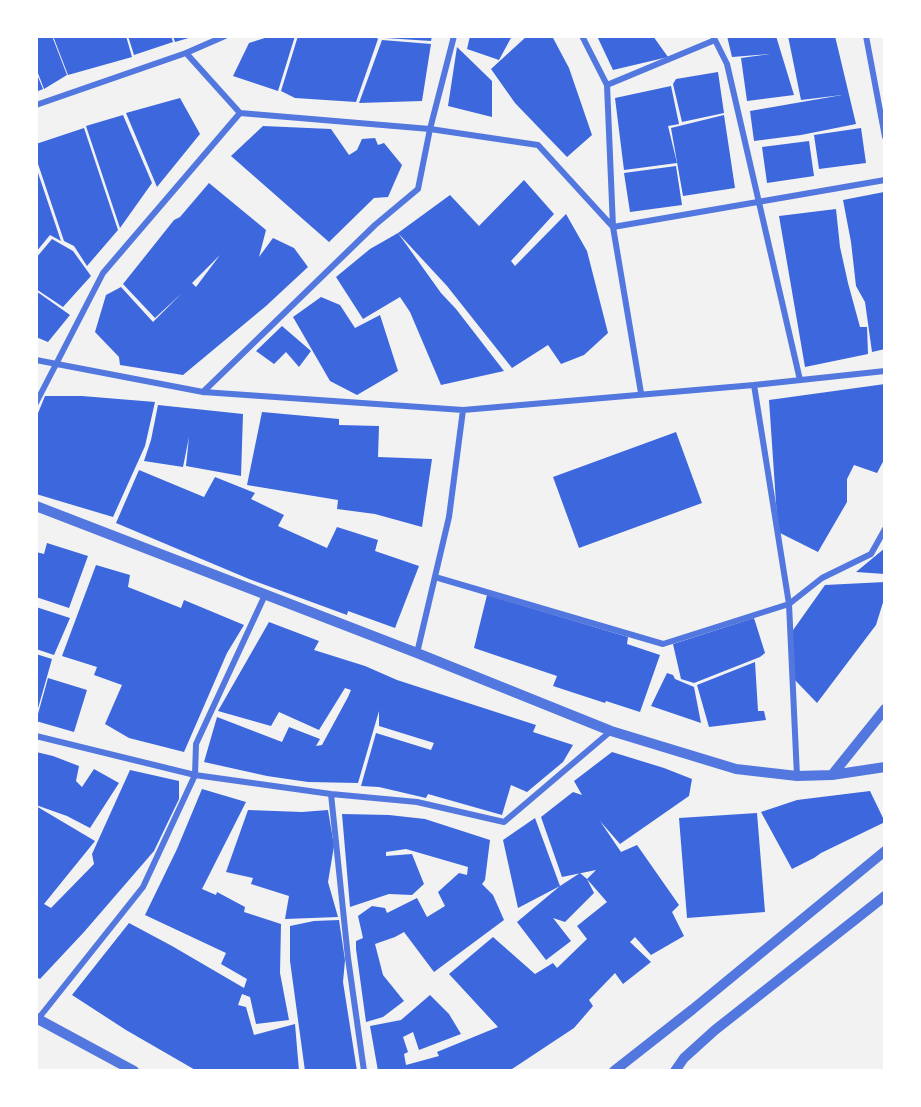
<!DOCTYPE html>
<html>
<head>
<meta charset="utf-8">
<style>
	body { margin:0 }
	#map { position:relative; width:921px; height:1107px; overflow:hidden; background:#f2f2f2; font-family:"Space Grotesk",sans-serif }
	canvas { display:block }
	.frame { position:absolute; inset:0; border:38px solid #fff; pointer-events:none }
</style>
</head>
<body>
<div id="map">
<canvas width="921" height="1107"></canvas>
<div class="frame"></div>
</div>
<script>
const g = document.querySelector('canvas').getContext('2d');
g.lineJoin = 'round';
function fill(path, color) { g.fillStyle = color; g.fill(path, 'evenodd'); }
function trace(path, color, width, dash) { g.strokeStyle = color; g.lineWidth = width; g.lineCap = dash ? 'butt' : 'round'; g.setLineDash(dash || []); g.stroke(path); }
fill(new Path2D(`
	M36,36H52L67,75L44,89L36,68Z
	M53,36H126L132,57L68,75Z
	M128,36H171L173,42L134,55Z
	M173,36H192V37L175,42Z
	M271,36H295L278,91L233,76L249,43Z
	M298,36H375L378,39L356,102L295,98L281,91Z
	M385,36H432L431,41L385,38Z
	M470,36H512L499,60L467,49Z
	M527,36H552L569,68L592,135L567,157L515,103L491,69Z
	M597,36H653L668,57L613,70Z
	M727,36H776L794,95L747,101L741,58L770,54L732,57Z
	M788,36H835L856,124L801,135L754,141L750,111L842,95L801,100Z
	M382,40L431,44L422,101L359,103Z
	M457,47L492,81V117L448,106Z
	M36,72L43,89L36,92Z
	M718,72L724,113L682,122L673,84L676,79Z
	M671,86L679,124L668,126L677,163L624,170L615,98Z
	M180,98L200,134L157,187L126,113Z
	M123,115L152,183L120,228L86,126Z
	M724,115L735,188L683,196L671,128Z
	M263,126L331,129L349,155L357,150L362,139L375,138L378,145L384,143L402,165L388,197L374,198L329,242L231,156Z
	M84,128L118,230L87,266L74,246L64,241L36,158V144Z
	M861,128L866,163L819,169L814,135Z
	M809,141L814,176L767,183L762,147Z
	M676,166L682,205L630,212L624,173Z
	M36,167L61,241L50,235L36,252Z
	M524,180L554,214L511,261L515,266L566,214L587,251L608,333L584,355L561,364L548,345L512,368L447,286L398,233L450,195L479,226Z
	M209,183L266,230L259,257L273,238L294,248L308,267L266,306L183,375L120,365L119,357L95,332L106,295L121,287L153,322L182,293L155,318L123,284L174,220L180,217ZM220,255L196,287L192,283Z
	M884,192L885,349L872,352L865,302L856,286L851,242L843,200Z
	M836,209L840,247L848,283L860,327H867L868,354L805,367L779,216Z
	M398,233L441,293L456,309L504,371L441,385L410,312L400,297L363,319L336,277L370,249Z
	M52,239L73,251L91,276L63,307L36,289V258Z
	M36,291L70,315L48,342L36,337Z
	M321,297L340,305L355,328L380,315L398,371L357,395L330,381L293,317Z
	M282,326L311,351L299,367L286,352L274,364L256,351Z
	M885,384V458L877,473L854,465L847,479V502L818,552L778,532L769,400Z
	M45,396H82L155,402L145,446L113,517L36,494V418Z
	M158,405L243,414L241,476L186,466L189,437L183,467L144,461L151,440Z
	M262,412L339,419V425L379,426L378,457L432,459L422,527L375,514L337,509L338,500L247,485Z
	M676,432L702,503L579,548L553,477Z
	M139,470L204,497L215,477L255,493L251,499L284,515L278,526L327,548L337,527L378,540L375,551L419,566L395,628L348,611L347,615L249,579L116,523Z
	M47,543L88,556L69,608L36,597V552L44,554Z
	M885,548V574L856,572Z
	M96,565L130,575L128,587L181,608L184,600L244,625L227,653L184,752L129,738L105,724L122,685L94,675L97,667L62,656Z
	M885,582V596L876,625L817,703L793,678L791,633L825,585Z
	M487,595L628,637L627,644L660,655L640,712L606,701L605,703L553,686L557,676L474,648Z
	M36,607L70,618L54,655L36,649Z
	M754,618L765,653L760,657L694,683L681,679L673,644Z
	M269,622L319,641L314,650L365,666L397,680L536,725L533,732L573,745L563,762L527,792L511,785L502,815L428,794L426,798L379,787L361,786L376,733L431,750L434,743L379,726V711L358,783L308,782L267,776L204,762L217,717L282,742L289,727L320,739L316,746L322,745L348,697L351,690L345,688L319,730L279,712L271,726L218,711Z
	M36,654L52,659L37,712L36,711Z
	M755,662L758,711H764L766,720L709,727L697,685Z
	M667,673L673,675L675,679L694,687L701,723L651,706Z
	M48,678L87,690L74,732L36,721Z
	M36,752L53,756L79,766L76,781L82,787L94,769L119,783L90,828L67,816L36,805Z
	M612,752L664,768L692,779L689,796L620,844L600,821L621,852L637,845L679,905L672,912L684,936L651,955L635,937L630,942L651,962L623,984L615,973L589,1000L593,1006L574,1028L509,1071H378L370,1026L401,1020L430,995L449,1014L461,1034L419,1050L413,1032L403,1037L408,1052L404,1054L406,1065L439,1056L437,1052L498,1027L449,974L493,937L535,974L553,963L557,968L587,939L577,926L607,902L587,879L594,893L565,922L553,918L571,941L546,960L517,922L560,886L518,908L503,840L535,818L560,886L580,873L587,879L596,870L562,877L541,817L573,792L582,795L574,781Z
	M130,770L179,781V799L154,851L84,932L40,979L36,977V806L95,841L44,904L51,908L94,864L92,854Z
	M202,789L246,802L202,889L216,895L217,892L245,907L244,912L281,924L280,973L289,1020L256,1024L250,997L242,994L238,1005L246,1007L254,1035L295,1024L299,1071H197L126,1030L72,995L129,923L172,946L244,988L247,979L221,964L226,953L145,915L177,849Z
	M870,791L885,822L821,853L814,858L792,869L761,812L797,800Z
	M248,810L302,812L328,810L334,846L328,882L338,917L285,919L289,896L251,884L253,878L226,872Z
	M757,813L765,912L687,918L679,818Z
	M342,814L389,815L425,819L490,840L485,880L482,884L493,895L504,920L434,972L404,932L395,937L375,944L383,975L404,1001L383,1017L366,1022L356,949V941L363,938L358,916L372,906L385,908L387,913L417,898L427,917L445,906L438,892L459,873L467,875L468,867L406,849L386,852V856L412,854L424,884L412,895L389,894L350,907Z
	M339,920L345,960L343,982L357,1071H305L290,961V926L314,921Z`), '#3d67dc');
trace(new Path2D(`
	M582,36L607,85L613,227L641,393
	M713,36L727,64L800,380
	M866,36L885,137
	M186,53L225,36
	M607,85L715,40
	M36,105L186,53L240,113L430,129L538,145L613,227L885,180
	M36,360L203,392L463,410L754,385L885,371
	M203,392L375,225L418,189L430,129L454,36
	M36,403L103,273L240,113
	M435,577L663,644L789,604L754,385
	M417,653L449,517L463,410
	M36,736L195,775L331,794L417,802L504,822L611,731
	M797,776L789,604L822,578L871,554L885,529
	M331,794L348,958L364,1071
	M38,1019L143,887L195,775L196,744L265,595`), '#5277de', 6);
trace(new Path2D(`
	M36,506L417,653L611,731L736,769L797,776L832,775L885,767
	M832,775L885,709
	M36,1018L134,1071
	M614,1071L693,1009L885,851
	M675,1071L684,1058L715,1030L885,896`), '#5277de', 10);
</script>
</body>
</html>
